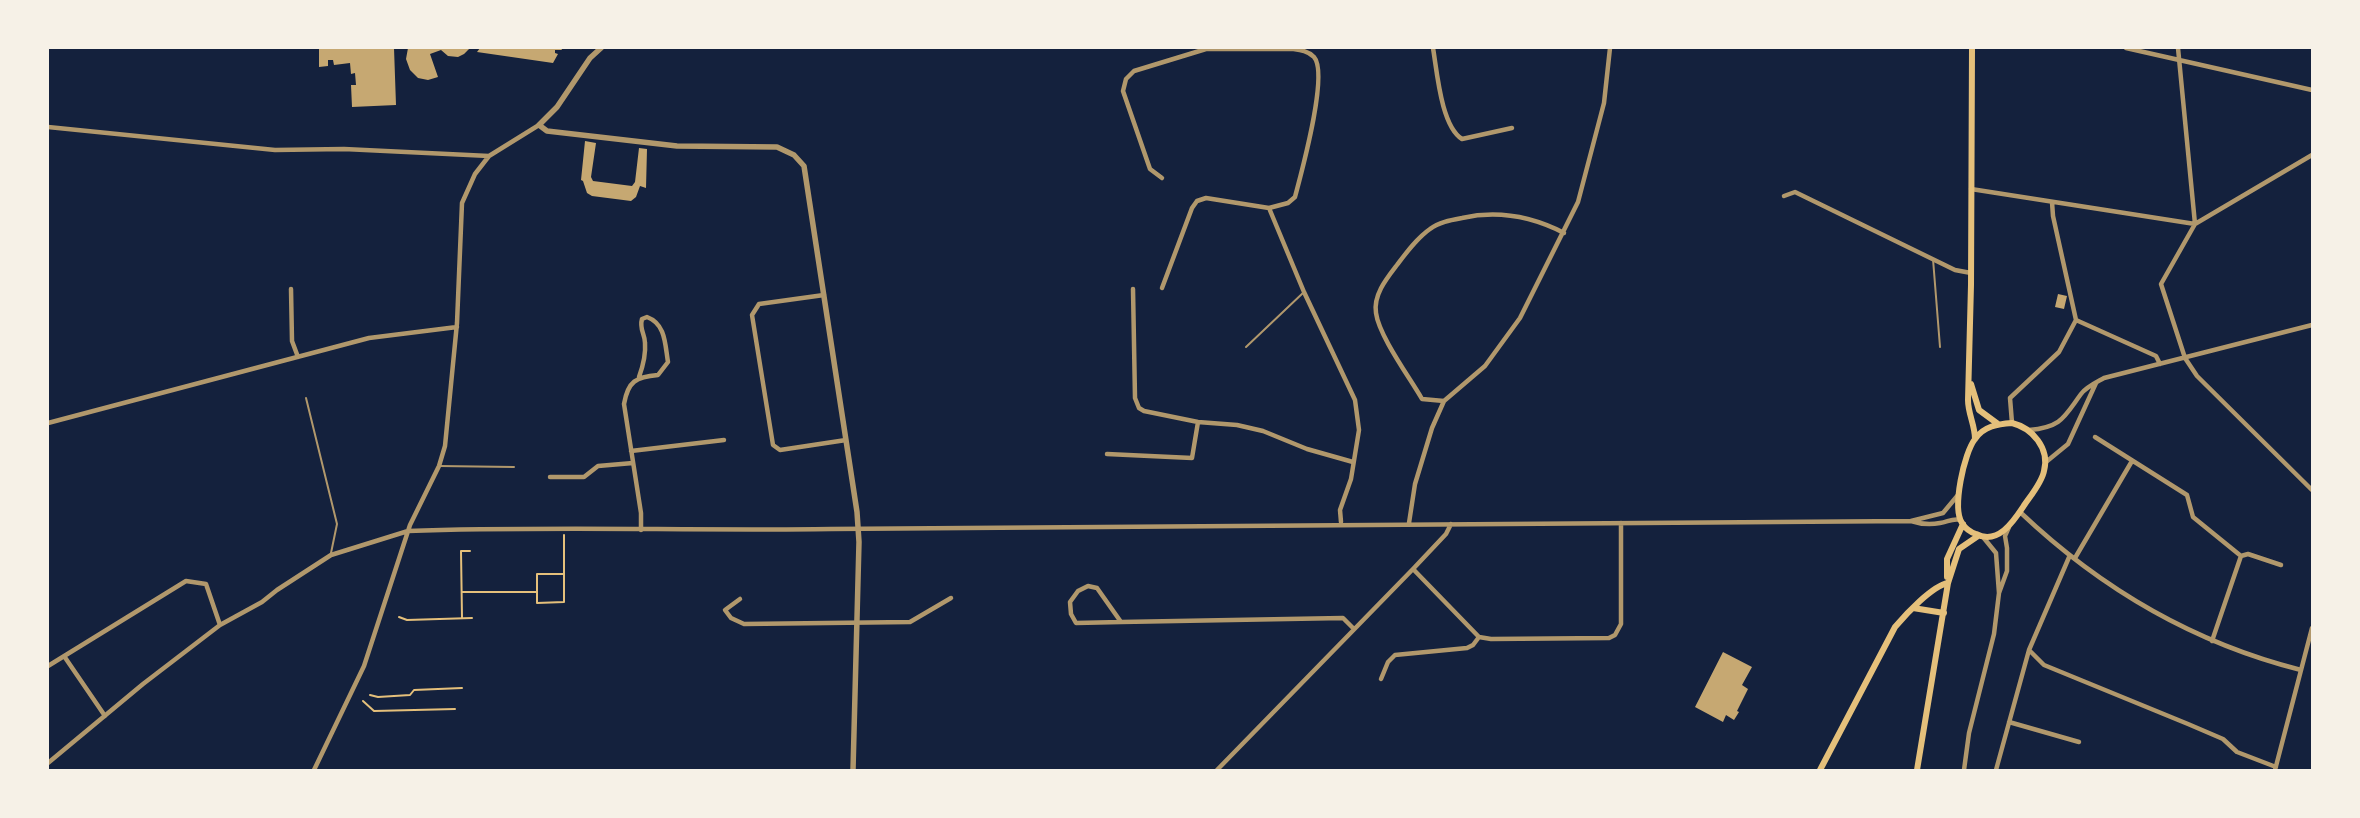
<!DOCTYPE html>
<html>
<head>
<meta charset="utf-8">
<style>
	body { margin:0 }
	#map { position:relative; width:2360px; height:818px; overflow:hidden; background:#14213d; font-family:"Asap Condensed",sans-serif }
	canvas { display:block }
	.frame { position:absolute; inset:0; border:49px solid #f6f1e7; pointer-events:none }
</style>
</head>
<body>
<div id="map">
<canvas width="2360" height="818"></canvas>
<div class="frame"></div>
</div>
<script>
const g = document.querySelector('canvas').getContext('2d');
g.lineJoin = 'round';
function fill(path, color) { g.fillStyle = color; g.fill(path, 'evenodd'); }
function trace(path, color, width, dash) { g.strokeStyle = color; g.lineWidth = width; g.lineCap = dash ? 'butt' : 'round'; g.setLineDash(dash || []); g.stroke(path); }
fill(new Path2D(`
	M319,48H394L396,105L352,107L351,85H356L355,73L351,74L350,63L334,65L333,60H328V66L319,67Z
	M408,48H470L464,54L458,57L448,56L441,50L430,54L438,77L428,80L418,78L410,70L406,59Z
	M480,48H561L562,50H555V53L558,54L553,63L477,52Z
	M585,141L596,143L591,177L593,181L632,186L635,182L639,148L647,149L646,188L640,186L636,197L631,201L592,196L587,193L583,181L581,180Z
	M2058,294L2067,296L2064,309L2055,307Z
	M1723,652L1752,667L1742,685L1748,689L1737,711L1739,712L1734,720L1726,715L1723,722L1695,707Z`), '#c6a872');
trace(new Path2D(`
	M564,574H537V603L564,602V535
	M462,592H537
	M399,617L407,620L472,618
	M462,618L461,551H470
	M370,695L378,697L410,695L414,690L462,688
	M363,701L374,711L455,709`), '#e5c07b', 2);
trace(new Path2D(`
	M1933,259L1940,347
	M1246,347L1304,292
	M306,398L337,524L331,553
	M439,466L514,467`), '#b1986c', 2);
trace(new Path2D(`
	M1433,48C1437,71 1441,126 1462,139L1512,128
	M2126,48L2312,90
	M2178,48L2195,224
	M48,127L275,150L344,149L489,156
	M1162,178L1150,169L1123,91L1126,79L1134,71L1206,49H1293C1300,50 1308,51 1314,57C1329,74 1301,174 1295,197L1288,203L1269,208
	M1971,189L2195,224L2312,155
	M1784,196L1795,192L1955,270L1971,273
	M2195,224L2161,284L2185,358L2197,376L2312,490
	M1162,288L1192,208L1197,201L1206,198L1269,208L1304,292L1355,400L1359,430L1351,479L1340,510L1341,522
	M291,289L292,341L298,357
	M1133,289L1135,398L1139,408L1144,411L1198,422L1237,425L1263,431L1307,449L1353,462
	M824,295L759,304L752,315L773,445L780,450L846,440
	M2076,320L2156,356L2160,364
	M639,377C643,366 646,355 645,343C645,334 639,329 642,319L647,317C666,324 665,345 668,362L658,375C636,377 628,381 624,404L641,513V530
	M1444,401L1422,399C1410,378 1379,336 1376,313C1373,295 1387,278 1397,265C1406,253 1417,238 1430,229C1439,222 1451,220 1462,218C1498,210 1531,216 1564,233
	M48,423L369,338L457,327
	M2012,423L2010,398L2059,352L2076,320L2053,216L2052,202
	M2029,430C2062,427 2064,417 2081,394C2086,387 2097,382 2104,378L2312,325
	M2095,437L2187,495L2193,517L2241,556
	M631,451L724,440
	M1107,454L1192,458L1198,422
	M2046,462L2068,444L2096,383
	M550,477H584L598,466L633,463
	M2020,512C2100,588 2194,643 2301,670
	M1911,521L1943,513L1958,495
	M1409,523L1415,484L1432,428L1444,401L1485,366L1520,318L1578,202L1604,103L1610,48
	M1983,537L1996,553L1999,593
	M2241,556L2248,554L2281,565
	M2075,558L2132,461
	M1413,569L1479,637
	M740,599L725,610L731,618L744,624L910,622L951,598
	M1121,622L1076,623L1071,614L1070,602L1078,591L1088,586L1097,588L1121,622L1343,618L1354,629
	M1479,637L1491,639L1609,638L1615,635L1621,624V523
	M2212,641L2241,556
	M2029,650L2044,665L2188,724L2223,739L2237,752L2276,767
	M64,656L105,716
	M48,666L186,581L206,584L220,625
	M1381,679L1388,662L1395,655L1467,648L1473,645L1479,637
	M2009,722L2079,742
	M48,763L143,684L220,625L262,602L277,590L331,555L408,531C549,526 690,531 831,529C1191,525 1551,521 1911,521C1920,524 1930,525 1940,523C1948,522 1952,518 1961,520
	M314,770L364,666L410,525L439,466L445,446L457,323L462,203L475,174L489,156L539,125
	M1217,770L1413,569L1446,534L1451,524
	M1964,770L1969,733L1994,634L1999,593L2007,571V548L2005,536L2009,527
	M1996,770L2029,650L2070,555
	M2275,770L2312,628`), '#b1986c', 4.5);
trace(new Path2D(`
	M601,48L590,58L557,107L539,125L547,131L677,146L777,147L794,155L804,166L857,512L859,542L853,770`), '#b1986c', 5.5);
trace(new Path2D(`
	M1972,48L1971,285L1968,400C1968,414 1975,425 1975,439
	M1971,384L1979,410L1998,424
	M2012,423C2032,428 2050,448 2044,471C2042,482 2032,494 2025,504C2015,519 1999,546 1976,534C1970,532 1965,528 1962,523C1952,508 1964,453 1975,439C1984,426 1998,424 2012,423Z
	M1947,577V559L1963,524
	M1913,608L1944,613
	M1820,770L1895,627C1906,614 1932,586 1948,583
	M1917,770L1948,583L1959,549L1978,536`), '#e5c07b', 6);
</script>
</body>
</html>
